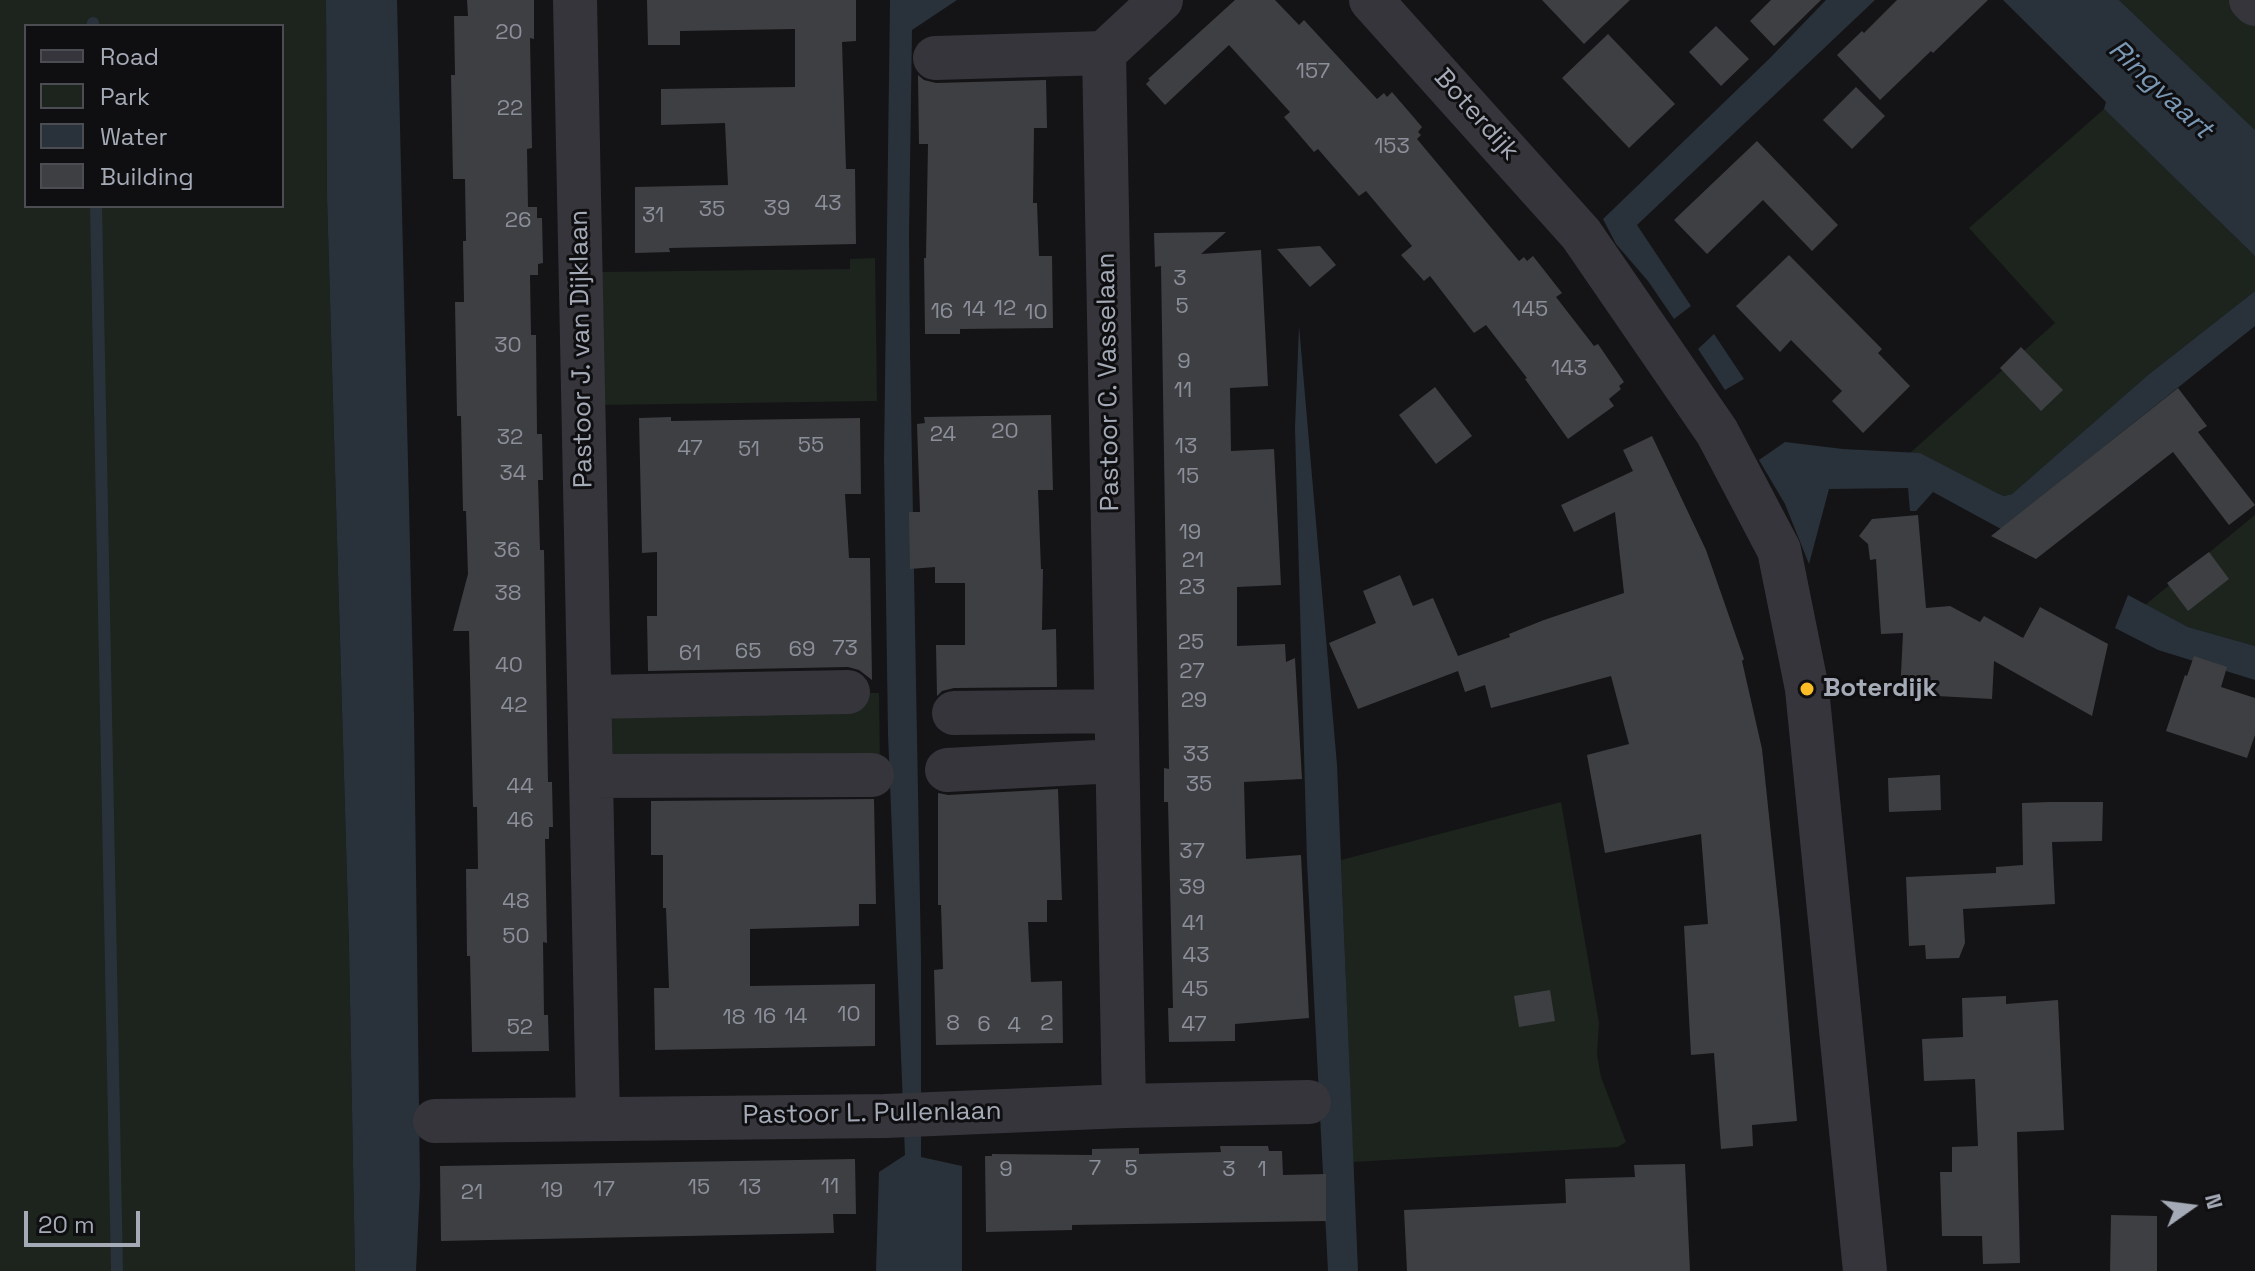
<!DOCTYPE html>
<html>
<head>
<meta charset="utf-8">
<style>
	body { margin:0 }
	#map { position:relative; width:2255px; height:1271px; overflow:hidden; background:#141416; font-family:"Space Grotesk",sans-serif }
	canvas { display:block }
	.legend { position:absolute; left:24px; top:24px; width:260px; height:184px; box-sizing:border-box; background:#0f0f11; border:2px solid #4b4d53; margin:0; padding:10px 14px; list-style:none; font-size:24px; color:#a5aab7 }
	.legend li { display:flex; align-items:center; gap:16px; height:40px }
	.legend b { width:40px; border:2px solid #4b4d53 }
	.north { position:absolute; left:2151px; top:1167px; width:80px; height:80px; -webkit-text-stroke:6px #0f0f11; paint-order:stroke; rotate:76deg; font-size:22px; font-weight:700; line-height:32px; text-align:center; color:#a5aab7 }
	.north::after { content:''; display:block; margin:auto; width:28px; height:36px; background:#a5aab7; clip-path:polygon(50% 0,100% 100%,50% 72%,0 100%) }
	.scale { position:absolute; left:24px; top:1211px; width:116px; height:36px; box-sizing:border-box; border:4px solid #a5aab7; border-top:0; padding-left:10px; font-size:24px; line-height:28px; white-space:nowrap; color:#a5aab7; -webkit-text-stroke:6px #0f0f11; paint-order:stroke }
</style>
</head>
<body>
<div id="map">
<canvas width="2255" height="1271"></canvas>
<ul class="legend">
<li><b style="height:10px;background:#35353b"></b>Road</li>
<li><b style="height:22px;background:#1c241d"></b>Park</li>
<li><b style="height:22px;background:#29323a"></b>Water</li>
<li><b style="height:22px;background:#3e3f43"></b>Building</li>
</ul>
<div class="north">N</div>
<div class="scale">20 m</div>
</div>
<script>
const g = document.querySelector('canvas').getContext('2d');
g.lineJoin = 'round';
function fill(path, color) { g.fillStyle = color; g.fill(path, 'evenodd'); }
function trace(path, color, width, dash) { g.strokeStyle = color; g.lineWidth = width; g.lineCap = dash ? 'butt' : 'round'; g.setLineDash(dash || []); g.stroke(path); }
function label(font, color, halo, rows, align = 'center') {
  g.font = font + ' "Space Grotesk",sans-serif'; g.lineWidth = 6; g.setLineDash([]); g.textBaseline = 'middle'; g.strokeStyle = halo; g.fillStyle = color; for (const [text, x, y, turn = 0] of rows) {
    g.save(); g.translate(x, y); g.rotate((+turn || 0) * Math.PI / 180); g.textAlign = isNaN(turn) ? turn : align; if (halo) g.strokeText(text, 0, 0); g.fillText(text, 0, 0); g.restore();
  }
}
fill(new Path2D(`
	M0,0H326L327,197L349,946L355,1271H0ZM26,26H282V206H26Z
	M2119,0H2232L2255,22V130Z
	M2104,109L2255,256V291L2148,375L2012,494L2004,496L1910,453L2055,323L1969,228Z
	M875,258L877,401L601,405L599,272L850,269V259Z
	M2255,515V646L2188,627L2145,605Z
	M856,693H879L880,769L603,771V707Z
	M1561,802L1599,1023L1597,1055L1601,1077L1626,1142L1618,1147L1353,1162L1341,860Z`), '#1c241d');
fill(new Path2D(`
	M326,0H397L414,716L420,1186L416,1271H355L349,946L327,197Z
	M890,0H957L912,30L909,234L910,351L921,958V1157L962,1166V1271H876L879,1172L905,1155L888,734L884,459Z
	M1826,0H1875L1637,225L1691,306L1674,319L1648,281L1616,244L1603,219L1769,59Z
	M2003,0H2119L2255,130V256L2104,109L2106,102Z
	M2255,291V326L2001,529L1933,492L1916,511H1910L1908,488L1829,489L1809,564L1785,504L1759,460L1785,442L1843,449L1920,453L1997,493L2004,496L2012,494L2148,375Z
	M1299,326L1337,765L1358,1271H1328L1307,862L1295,428Z
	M1714,334L1744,379L1725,390L1698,349Z
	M2128,595L2188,627L2255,646V680L2158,650L2115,628Z`), '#29323a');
trace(new Path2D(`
	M93,23V26
	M96,206L117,1271`), '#29323a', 12);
fill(new Path2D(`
	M467,0H534V39L530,38L532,148L527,149L528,207H537V218H542L543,263L538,264V275H530L531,335H536L537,434H542L543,480H538L540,550H544L548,782H552L553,827H549V839H545L547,943L543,942L544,1015H548L549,1051L472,1052L470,956H467L466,869H478L477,807H473L469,631H453L468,574L466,511H463L461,416H457L455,302H464L463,241H466L465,179H453L451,75H455L454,16H468Z
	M647,0H856V41L842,42L846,169H855L856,244L669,248L670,252L635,253V187L728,185L725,123L661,125V89L795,87V29L680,31V45H648Z
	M1235,0H1275L1299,25L1304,20L1377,99L1384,93L1387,97L1392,92L1422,127L1418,132L1421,135L1417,139L1519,261L1524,257L1527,261L1533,256L1562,293L1556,297L1594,346L1598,344L1624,382L1619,386L1621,389L1609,399L1614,406L1568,439L1525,379L1527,378L1486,325L1474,333L1430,276L1424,281L1401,255L1412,246L1366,191L1359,196L1318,149L1314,152L1284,117L1290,112L1229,45L1165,105L1146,84L1150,80L1148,79Z
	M1542,0H1630L1584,44Z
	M1771,0H1821L1774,46L1750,21Z
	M1897,0H1988L1933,53L1931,51L1880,100L1837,55L1862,31L1864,33Z
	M1716,26L1749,59L1721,86L1689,52Z
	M1608,34L1675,104L1629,148L1562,78Z
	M918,75L924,80L936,83L1046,80L1047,128H1034L1033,203H1037L1039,256H1052L1053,328L960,329V334H925L924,258H926L928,144H919Z
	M1856,87L1885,116L1852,149L1823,120Z
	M1757,141L1838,225L1812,251L1763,200L1707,254L1674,220Z
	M1226,232L1201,254L1261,250L1268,386L1230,388L1231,451L1274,449L1281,585L1237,587V646L1285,644L1286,662L1295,658L1302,779L1244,782L1246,859L1301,855L1309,1018L1235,1024V1041L1169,1042L1168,1008H1173L1168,802H1164V768L1169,769L1161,266L1155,267L1154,233Z
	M1320,246L1336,265L1310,287L1277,249Z
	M1789,255L1882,349L1878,353L1910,386L1863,433L1832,401L1842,391L1791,340L1780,352L1736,306Z
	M2021,347L2063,390L2041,411L2000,368Z
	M1435,387L1472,436L1436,464L1399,415Z
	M2178,388L2207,426L2198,432L2255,505L2229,525L2173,452L2036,559L1991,536Z
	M1051,415L1053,490H1038L1041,569H1043L1042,630L1056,629L1057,687L954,688L942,691L937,696L936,645H965V583H935V567L910,569L909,512H920L917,424L925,423L924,417Z
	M671,417V421L860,418L861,494H845L849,558H870L872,680L859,670L848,667L648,671L647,616H657V552L642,553L639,418Z
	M1652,436L1706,550L1744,659L1742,661L1762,749L1780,921L1797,1121L1752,1125L1753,1146L1721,1149L1714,1053L1691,1055L1684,926L1708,924L1701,834L1605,853L1587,755L1629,744L1611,676L1491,708L1485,685L1465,692L1458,671L1358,709L1329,643L1376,623L1363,591L1400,575L1413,606L1433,598L1458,656L1510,637L1509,634L1544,620L1624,593L1615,512L1574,532L1561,505L1633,471L1623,450Z
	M1918,515L1926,608L1950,606L1980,622L1984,616L2023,638L2040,607L2108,644L2092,716L1994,661L1992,699L1900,694L1903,633L1881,634L1876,559L1870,560L1868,544L1859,536L1872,519Z
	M2209,552L2229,579L2188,611L2167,583Z
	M2194,656L2227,667L2221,687L2255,698V735L2247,758L2166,731L2185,675L2187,676Z
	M1940,775L1941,810L1889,812L1888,778Z
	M1058,789L1062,900H1047V922H1028L1031,982L1062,981L1063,1043L936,1045L934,970L943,969L941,905H938V793L948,795Z
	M874,799L876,904H859V926L750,929V986L875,984V1046L655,1050L654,988H669L666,908H663V855H651V801Z
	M2050,802H2103L2102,841L2052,842L2055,904L1963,909L1965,943L1959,958L1926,959L1925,945L1909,946L1906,877L1996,873V867L2023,865L2022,803Z
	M1550,990L1555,1021L1519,1027L1514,996Z
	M2006,996V1004L2058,1000L2064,1130L2017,1132L2020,1263L1983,1264L1982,1236H1942L1940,1172H1952V1147L1978,1146L1975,1079L1924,1081L1922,1039L1963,1037L1962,998Z
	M1220,1146H1268L1269,1151H1282L1283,1175L1326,1174V1221L1072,1225V1230L986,1232L985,1156H992V1154L1092,1155V1149L1139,1148V1154L1221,1152Z
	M855,1159L856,1214H833L834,1233L441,1241L440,1166Z
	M1685,1164L1690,1271H1407L1404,1210L1566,1203L1565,1179L1635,1177L1634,1165Z
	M2111,1215L2157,1216V1271H2110Z`), '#3e3f43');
trace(new Path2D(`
	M575,0L598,1119
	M1371,0L1581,234L1717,432L1779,550L1807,689L1865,1271
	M2251,0L2255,4
	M935,58L1104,53
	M590,697L848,692
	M954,713L1115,711
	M947,770L1116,761
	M591,776L872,775
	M1124,1106L1104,53L1161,0
	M435,1121L885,1116L1124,1106L1309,1102`), '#35353b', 44);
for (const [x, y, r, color] of [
	[1807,689,8,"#fbbc26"]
]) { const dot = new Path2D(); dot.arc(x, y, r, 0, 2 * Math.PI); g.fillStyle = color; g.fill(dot); trace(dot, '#0f0f11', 3); }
label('22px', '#8b8f9a', null, [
	["20",509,33],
	["157",1313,72],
	["22",510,109],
	["153",1392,147],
	["43",828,204],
	["39",777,209],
	["35",712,210],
	["31",653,216],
	["26",518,221],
	["3",1180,279],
	["5",1182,307],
	["12",1005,309],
	["14",974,310],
	["145",1530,310],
	["16",942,312],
	["10",1036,313],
	["30",508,346],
	["9",1184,362],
	["143",1569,369],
	["11",1183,391],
	["20",1005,432],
	["24",943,435],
	["32",510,438],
	["55",811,446],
	["13",1186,447],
	["47",690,449],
	["51",749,450],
	["34",513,474],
	["15",1188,477],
	["19",1190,533],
	["36",507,551],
	["21",1193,561],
	["23",1192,588],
	["38",508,594],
	["25",1191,643],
	["73",845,649],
	["69",802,650],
	["65",748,652],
	["61",690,654],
	["40",509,666],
	["27",1192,672],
	["29",1194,701],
	["42",514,706],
	["33",1196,755],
	["35",1199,785],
	["44",520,787],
	["46",520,821],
	["37",1192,852],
	["39",1192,888],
	["48",516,902],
	["41",1193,924],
	["50",516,937],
	["43",1196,956],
	["45",1195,990],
	["10",849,1015],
	["16",765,1017],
	["14",796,1017],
	["18",734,1018],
	["8",953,1024],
	["2",1047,1024],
	["6",984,1025],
	["47",1194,1025],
	["4",1014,1026],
	["52",520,1028],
	["7",1095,1169],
	["5",1131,1169],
	["9",1006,1170],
	["3",1229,1170],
	["1",1262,1170],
	["11",830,1187],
	["15",699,1188],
	["13",750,1188],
	["17",604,1190],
	["19",552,1191],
	["21",472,1193]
]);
label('26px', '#a5aab7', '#0f0f11', [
	["Boterdijk",1476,115,48],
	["Pastoor J. van Dijklaan",582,349,-91],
	["Pastoor C. Vasselaan",1109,382,-91],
	["Pastoor L. Pullenlaan",872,1114,-1]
]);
label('bold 26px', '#a5aab7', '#0f0f11', [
	["Boterdijk",1823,689]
], 'left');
label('italic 28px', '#7a97b4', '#0f0f11', [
	["Ringvaart",2160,90,43]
]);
</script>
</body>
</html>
